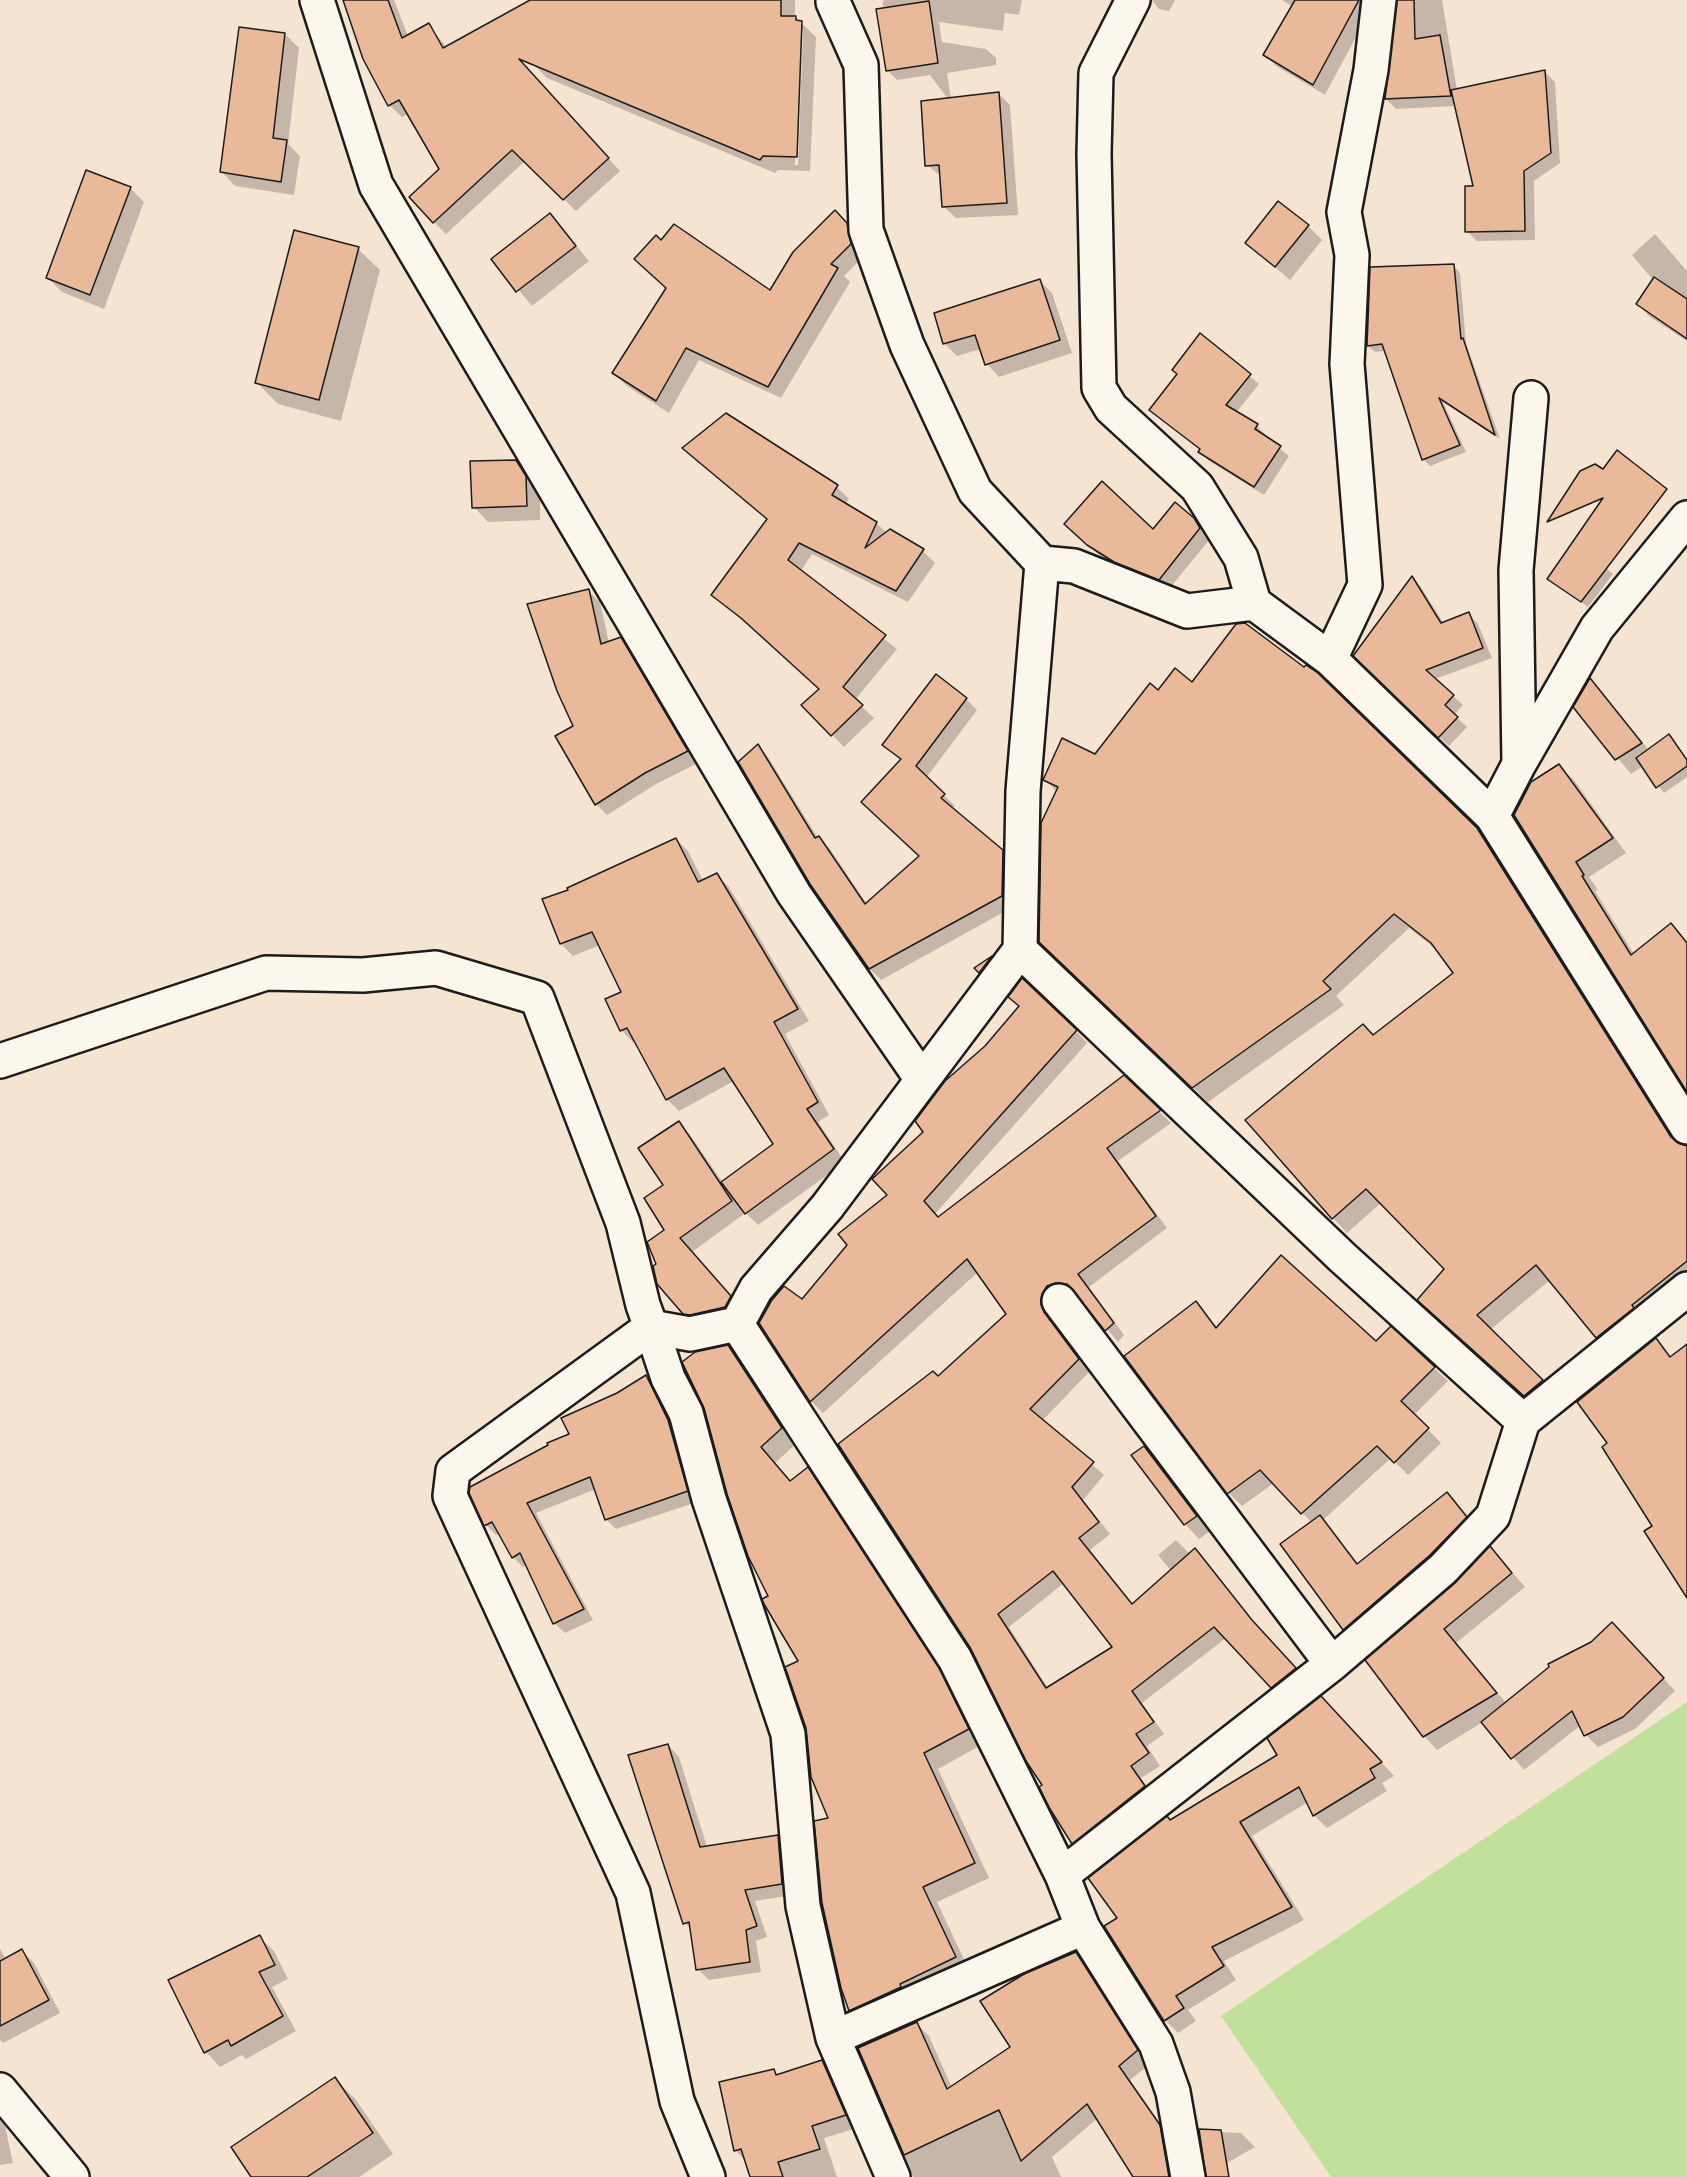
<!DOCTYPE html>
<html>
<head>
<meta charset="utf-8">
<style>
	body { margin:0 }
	canvas { display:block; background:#f6e4d3 }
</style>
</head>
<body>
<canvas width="1687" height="2177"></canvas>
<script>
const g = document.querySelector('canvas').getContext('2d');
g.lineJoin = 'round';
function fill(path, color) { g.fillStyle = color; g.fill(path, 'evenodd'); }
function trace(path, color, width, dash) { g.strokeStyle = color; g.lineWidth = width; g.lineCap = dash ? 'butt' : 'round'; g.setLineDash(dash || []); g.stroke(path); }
fill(new Path2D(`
	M1687,1702V2177H1331L1221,2016Z`), '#c0e19a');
fill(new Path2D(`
	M344,0H394L408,36L429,25L447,48L499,38L620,171L576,211L525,161L446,234L434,222L441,169L409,113L402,117L389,105Z
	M556,0H795V17L816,37L810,171L778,170L775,173L547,78L533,64ZM800,30H803L798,165H795Z
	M884,0H1022L1019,15L1005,13L1003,31L939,22L942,42L986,49L996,58V65L947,73L951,99L998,93L1010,105L1018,215L956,218L944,207L942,177L927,165L948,99L930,75L897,80L887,70L905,37L882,4Z
	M1152,0H1175L1169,11L1159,9Z
	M1282,0H1367L1373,5L1325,95L1276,66L1265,55L1293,7Z
	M1399,0H1442L1457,90L1545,72L1555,82L1560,163L1534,181L1535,240L1477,241L1467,231L1475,188L1456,106L1396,109L1386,99Z
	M285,34L299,48L288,144L300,156L294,195L235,186L221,171Z
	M130,188L144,202L104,309L62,292L48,278Z
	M835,212L859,237L863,257L844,276L850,282L781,398L699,360L669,413L627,386L614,373L668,289L770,292Z
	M550,215L589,261L532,306L493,259Z
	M1308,226L1322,240L1290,280L1247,243Z
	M1655,234L1687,271V341L1650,317L1638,304L1653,280L1632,255Z
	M358,249L380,270L341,421L278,404L256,382Z
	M1454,266L1460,273L1466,343L1500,439L1443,402L1466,452L1430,466L1423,459L1386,351L1375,352L1368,346Z
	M1039,280L1052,293L1072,353L999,377L987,364L981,349L957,356L944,343Z
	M1201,336L1259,384L1236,413L1257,426L1266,435L1265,437L1289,456L1264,495L1209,461L1201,450L1151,410L1178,374Z
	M684,448L837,487L849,499L845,505L876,523L887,533L923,551L935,563L908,602L812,554L800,572L897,649L855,700L874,718L844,747L803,705L820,689L713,595L768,520Z
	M516,462L530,476L540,492V520L488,522L474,507Z
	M1193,520L1210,539L1169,589L1125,571L1099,555L1076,534L1153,531Z
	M1606,568L1613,574L1588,607L1549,578Z
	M1412,578L1421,587L1444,624L1469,614L1478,624L1492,658L1435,679L1463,705L1454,715L1467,727L1449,746L1355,656Z
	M588,591L600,602L609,643L620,639L632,651L698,763L656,784L607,815L596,804L575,726Z
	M1590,681L1649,750L1669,736L1687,759V777L1664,793L1643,766L1631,774L1575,707Z
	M1192,684L1476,829L1492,844L1681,1146L1687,1147V1287L1611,1352L1550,1280L1490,1330L1557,1396L1539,1410L1434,1314L1446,1269L1381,1203L1347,1233L1333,1218L1374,1037L1455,973L1438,951L1409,928L1336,996L1344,1005L1208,1102L1055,956L1057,792L1045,780L1096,755L1159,692Z
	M966,699L977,710L926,778L955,806L952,809L1014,862L1013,907L881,980L870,969L811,883L757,746L768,757L818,838L830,849L867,904L921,856L901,761L884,745Z
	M1559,766L1574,780L1626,853L1589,877L1598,890L1595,891L1634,954L1670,925L1687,942V1089L1515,815Z
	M676,839L688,851L703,881L716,875L729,887L809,1021L785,1034L829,1115L818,1122L845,1162L758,1225L741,1208L744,1214L692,1252L742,1310L697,1326L684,1313L657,1264L666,1230L665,1186L678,1123L691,1136L723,1183L775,1144L734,1081L679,1111L667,1099L636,1041L633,1042L621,1030L623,992L600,945L573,956L561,944L570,891Z
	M992,958L1005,971L990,982L976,969Z
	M1010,997L1076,1031L1087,1043L935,1214L939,1218L1124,1077L1171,1123L1118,1161L1167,1228L1089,1287L1124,1335L1118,1342L1078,1295L1069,1294L1052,1317L1090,1371L1042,1421L1104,1475L1083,1500L1110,1534L1090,1550L1133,1605L1171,1571L1158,1555L1176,1540L1190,1554L1194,1550L1206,1562L1251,1621L1306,1681L1283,1699L1226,1638L1142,1703L1164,1734L1147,1746L1160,1766L1141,1778L1156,1798L1085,1854L1073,1843L1028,1760L938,1378L1008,1315L978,1272L823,1413L812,1402L761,1323L802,1301L889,1195L925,1132L986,1047L1020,1007ZM1064,1583L1114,1648L1048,1688L1009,1627Z
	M1196,1303L1218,1328L1376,1343L1391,1329L1448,1381L1414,1415L1441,1443L1408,1475L1391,1458L1323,1520L1359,1565L1447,1494L1480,1532L1358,1643L1344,1629L1312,1523L1274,1483L1242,1506L1229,1493Z
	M728,1347L743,1362L796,1444L775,1463L791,1482L808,1469L823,1484L953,1685L983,1744L938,1769L989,1878L937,1902L970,1972L865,2025L850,2010L831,1819L800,1661L770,1596Z
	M646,1377L656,1387L678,1432L697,1502L616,1529L606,1519L596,1489L536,1513L593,1620L565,1633L554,1623L527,1565L523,1567L513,1557L500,1533L496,1535L486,1525L571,1435L618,1394Z
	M1144,1448L1158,1462L1210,1531L1199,1539L1185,1524L1133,1455Z
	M1491,1548L1525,1587L1456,1643L1506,1703L1624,1636L1675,1691L1635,1729L1598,1747L1586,1735L1581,1725L1524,1770L1483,1722L1437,1750L1424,1736L1368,1660L1456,1584Z
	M1334,1711L1394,1776L1382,1783L1387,1791L1327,1828L1314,1815L1308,1802L1252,1836L1304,1920L1224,1961L1236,1980L1188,2010L1196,2021L1178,2033L1165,2020L1119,1918L1170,1821L1279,1756Z
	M668,1745L679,1757L707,1847L777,1836L789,1847L793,1895L755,1901L767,1937L756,1941L761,1972L709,1980L698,1969L692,1930L685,1923Z
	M259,1937L274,1951L288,1979L272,1987L296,2031L246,2059L242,2055L220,2067L206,2052L170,1981Z
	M0,1949L6,1959L22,1951L34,1963L60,2013L3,2043L0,2040Z
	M1075,1953L1088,1966L1150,2064L1130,2080L1172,2140L1179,2177H1138L1098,2118L1052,2157L1061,2177H913L860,2048L916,2023L929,2036L952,2088L1012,2047Z
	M822,2061L834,2074L857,2128L824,2138L837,2177H751L746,2161L735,2150L774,2071L778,2075Z
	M335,2079L356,2100L393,2154L359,2177H252Z
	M0,2120L5,2126L13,2163L0,2165Z
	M1200,2131L1241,2133L1255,2147L1218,2168Z`), '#0003');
const building = new Path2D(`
	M343,0H388L402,38L429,23L443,48L530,0H781V16H796V20L802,21L797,157L763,156L760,160L519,59L609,158L563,200L512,150L433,223L409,197L439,169L399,100L388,106L363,59Z
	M1295,0H1359L1313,85L1263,55Z
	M1397,0H1414L1415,39L1440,35L1451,96L1385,99Z
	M929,1L938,63L886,71L876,9Z
	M239,27L285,33L273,138L287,140L281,182L220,172Z
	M1545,70L1551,153L1524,171L1525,231L1465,232V186H1473L1451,90Z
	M999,92L1007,203L942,207L939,165L925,166L921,101Z
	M86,170L131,187L90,295L46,278Z
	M1278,201L1309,225L1275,267L1245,243Z
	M835,210L847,223L851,244L831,264L838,268L768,387L686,348L656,401L612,373L666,288L634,259L656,235L661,240L674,224L770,290L793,252Z
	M550,213L576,246L516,292L491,259Z
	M294,230L359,247L319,400L255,383Z
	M1454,264L1461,339L1463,338L1495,435L1439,398L1460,445L1422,460L1382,344L1367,346L1370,267Z
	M1654,277L1687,299V339L1636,304Z
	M1040,279L1060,340L985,365L975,335L943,344L934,313Z
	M1200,333L1251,374L1226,405L1258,424L1255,429L1281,446L1254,487L1198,452L1200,449L1149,410L1177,374L1172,370Z
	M726,413L838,485L832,495L877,522L865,548L890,529L924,549L896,591L799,543L788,560L886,635L843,687L863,705L831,736L801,705L819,689L741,618L711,595L767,519L682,448Z
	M1617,450L1667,489L1581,602L1547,579L1603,498L1547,522L1580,471L1595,464L1603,469Z
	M516,460L526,476L527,506L472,508L470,461Z
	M1102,481L1153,529L1175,502L1194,518L1200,528L1159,580L1114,562L1087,545L1064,524Z
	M1412,576L1441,623L1469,612L1483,648L1426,670L1454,695L1445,705L1458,717L1438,738L1353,656Z
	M589,589L601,644L621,637L688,751L645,773L595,805L555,736L573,726L557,691L527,604Z
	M1245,623L1304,667L1306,665L1318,673L1477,828L1671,1137L1678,1143L1687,1146V1261L1632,1305L1634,1308L1596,1338L1536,1265L1477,1315L1543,1380L1524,1396L1417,1300L1444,1269L1366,1189L1332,1219L1245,1120L1363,1024L1373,1035L1453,973L1431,943L1394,914L1323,981L1331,989L1192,1088L1039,942L1041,823L1058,787L1043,780L1062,738L1095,754L1150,683L1158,690L1175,668L1192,682L1236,624Z
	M936,674L967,698L916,766L945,794L941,798L1003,850L1002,896L869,969L810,884L738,762L758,744L815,838L819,836L865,904L919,856L861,802L901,759L882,745Z
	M1590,678L1642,743L1615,760L1573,707Z
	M1669,734L1687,760V766L1656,788L1636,758Z
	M1559,764L1613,838L1576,862L1584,875L1582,876L1631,955L1671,923L1687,943V1092L1514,815L1531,782Z
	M676,838L698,882L717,873L798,1009L774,1022L818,1102L807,1109L834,1149L745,1214L721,1182L773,1144L724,1068L666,1100L627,1028L620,1031L605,999L621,992L592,932L560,944L542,899L568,890L567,888Z
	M992,956L979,973L974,968Z
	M1022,978L1077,1030L924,1201L938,1217L1124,1075L1161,1110L1107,1148L1156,1216L1078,1274L1114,1323L1105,1331L1067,1284L1056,1283L1047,1286L1042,1294L1041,1304L1044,1312L1079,1359L1030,1409L1094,1462L1072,1487L1099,1522L1079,1538L1132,1604L1195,1548L1252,1620L1296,1668L1271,1688L1214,1627L1132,1691L1154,1722L1136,1734L1149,1753L1131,1766L1145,1786L1072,1844L1050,1809L1039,1787L1042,1785L1026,1761L971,1649L838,1444L933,1371L938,1376L1006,1314L967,1259L810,1402L759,1323L772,1300L784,1286L802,1299L847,1245L838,1234L887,1195L872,1179L923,1132L915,1121L945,1081L985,1046L1019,1006L1008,997ZM1053,1571L1112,1647L1046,1688L998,1614Z
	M679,1121L732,1201L680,1238L731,1296L725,1307L690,1315L683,1314L657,1284L653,1266L656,1264L647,1242L664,1230L644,1198L663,1185L638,1148Z
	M1281,1255L1376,1341L1391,1326L1435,1367L1401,1401L1429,1428L1394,1463L1377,1446L1301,1514L1260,1470L1227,1494L1124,1356L1196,1301L1216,1328Z
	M1656,1338L1670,1357L1687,1344V1598L1644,1531L1652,1526L1602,1447L1607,1443L1577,1402Z
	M728,1345L782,1428L761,1447L790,1481L808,1467L939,1668L969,1729L924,1753L975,1863L923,1887L956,1957L900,1984L901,1987L849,2011L841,1988L822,1903L814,1821L828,1818L811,1777L806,1728L785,1667L798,1661L764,1604L762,1599L768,1596L748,1556L727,1494L704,1408L682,1362L695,1352Z
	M646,1375L668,1420L688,1491L605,1520L590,1477L527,1503L584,1609L553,1624L520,1553L512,1558L492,1522L484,1526L469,1493L470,1487L548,1445L547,1443L569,1434L561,1418L617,1393Z
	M1144,1446L1197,1516L1184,1525L1131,1455Z
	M1447,1492L1467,1517L1430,1555L1343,1630L1280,1544L1320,1515L1357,1564Z
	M1490,1546L1512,1573L1444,1629L1497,1693L1423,1737L1365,1660L1455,1583Z
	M1612,1622L1664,1678L1623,1717L1584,1736L1572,1711L1511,1759L1481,1722L1549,1667L1548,1664L1591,1642Z
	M1321,1696L1382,1762L1370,1769L1375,1778L1313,1816L1299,1787L1240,1822L1292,1907L1212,1947L1224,1966L1176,1996L1184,2008L1164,2021L1104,1926L1117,1918L1088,1878L1167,1816L1170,1820L1277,1755L1267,1738Z
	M668,1744L700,1847L778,1835L782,1884L745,1890L757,1926L746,1930L750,1962L696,1970L689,1922L683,1924L628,1755Z
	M260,1935L275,1965L259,1972L283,2016L231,2046L228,2040L204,2053L168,1980Z
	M22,1949L49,2000L0,2026V1961Z
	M1076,1952L1138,2050L1119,2066L1160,2125L1169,2177H1133L1087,2104L1021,2161L999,2110L904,2155L858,2048L917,2022L947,2089L1010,2047L980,2001L1024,1974Z
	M822,2060L846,2115L812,2126L820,2149L778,2162L783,2177H750L741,2149L734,2151L719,2082L774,2069L776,2075Z
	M335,2077L373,2133L307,2177H251L231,2147Z
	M1199,2129L1221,2130L1229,2177H1206Z`);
fill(building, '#e9b999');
trace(building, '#1c1c1c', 1.5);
const street = new Path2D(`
	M317,0L376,185L794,894L921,1078
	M1133,0L1096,73L1094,154L1099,388L1111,408L1197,487L1241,558L1254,603
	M833,2L861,65L866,230L907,345L975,491L1042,563L1023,791L1020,950L827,1207L756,1289L737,1324L955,1659L1062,1875L1083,1928L1156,2044L1173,2092L1188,2177
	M1042,563L1074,566L1187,611L1254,603L1330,659L1492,816L1687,1127
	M1330,659L1365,585L1347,364L1352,255L1344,212L1371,70L1379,0
	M1519,764L1597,628L1687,518
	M1492,816L1519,764L1516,570L1531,398
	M1020,950L1343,1258L1523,1421
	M0,1061L266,973L363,975L436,968L537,998L623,1223L643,1305L651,1327L690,1334L737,1324
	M1059,1301L1332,1664
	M1062,1875L1332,1664L1443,1569L1493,1516L1523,1421L1687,1289
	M833,2038L1083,1928
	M0,2090L72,2177
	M708,2177L677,2101L633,1893L450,1496L453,1471L651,1327L668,1378L686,1413L709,1499L788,1734L803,1906L833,2038L893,2177`);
trace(street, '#1c1c1c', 38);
trace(street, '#fbf7ec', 33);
</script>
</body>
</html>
